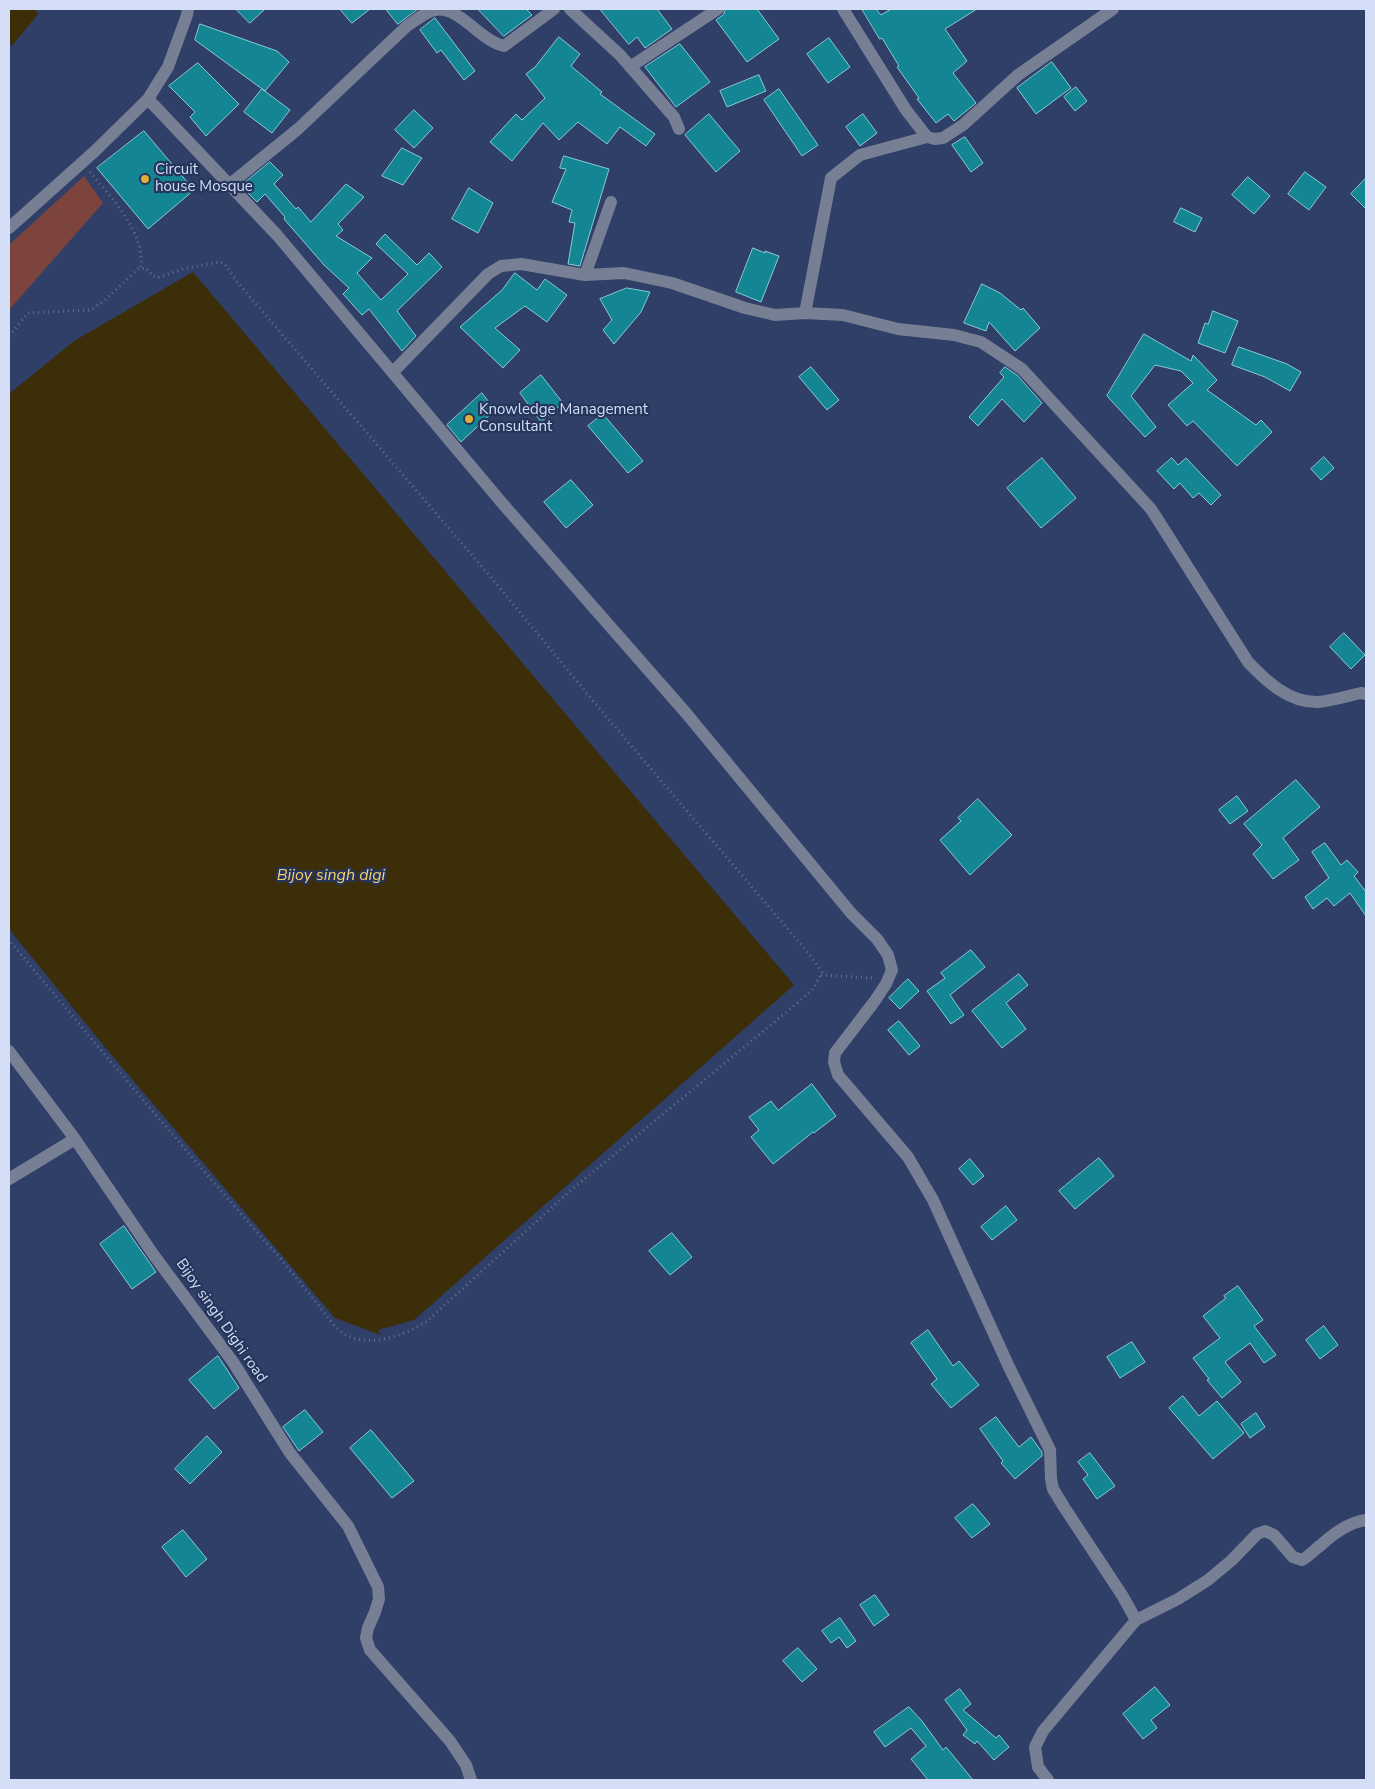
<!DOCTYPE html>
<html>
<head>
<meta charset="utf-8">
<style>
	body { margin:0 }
	#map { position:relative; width:1375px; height:1789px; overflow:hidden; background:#303f67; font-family:"Nunito Sans",sans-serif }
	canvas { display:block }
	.frame { position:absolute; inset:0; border:10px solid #d4def7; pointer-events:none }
</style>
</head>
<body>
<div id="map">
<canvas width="1375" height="1789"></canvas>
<div class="frame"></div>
</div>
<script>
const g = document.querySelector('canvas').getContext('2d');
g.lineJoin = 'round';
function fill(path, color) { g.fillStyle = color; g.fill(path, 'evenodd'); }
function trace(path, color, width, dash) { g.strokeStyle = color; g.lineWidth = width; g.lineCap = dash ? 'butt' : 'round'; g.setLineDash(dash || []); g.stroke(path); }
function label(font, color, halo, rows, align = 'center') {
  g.font = font + ' "Nunito Sans",sans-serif'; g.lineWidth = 4.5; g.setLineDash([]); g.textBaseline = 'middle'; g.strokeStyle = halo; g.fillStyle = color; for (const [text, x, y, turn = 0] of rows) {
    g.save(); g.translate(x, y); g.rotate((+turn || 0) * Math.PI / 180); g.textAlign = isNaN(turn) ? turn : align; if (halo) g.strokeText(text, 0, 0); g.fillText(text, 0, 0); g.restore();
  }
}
fill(new Path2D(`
	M84,176L103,203L9,310V245Z`), '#7c443d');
fill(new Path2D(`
	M9,9H35L38,14L12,46L9,42Z
	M193,272L794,985L414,1320L378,1330L381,1335L335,1318L104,1046L9,929V394L74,341Z`), '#3c2e08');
const building = new Path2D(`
	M236,9H265L250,23Z
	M340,9H370L352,23Z
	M386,9H418L398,24Z
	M478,9H526L532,15L504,36Z
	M600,9H657L672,29L645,48L637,37L629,44Z
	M726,9H757L779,39L747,62L716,20L723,15Z
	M862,9H876L881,15L891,9H977L945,29L967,61L953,73L976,103L954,121L948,114L936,123L917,99L919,98L897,67L899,66L882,38L880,39Z
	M435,18L475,71L464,80L441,50L437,53L420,30Z
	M200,24L277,51L289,62L265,91L195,40Z
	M559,37L580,54L571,66L602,92L600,94L655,134L646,146L620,127L607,144L578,122L559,140L543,123L512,161L490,142L516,114L522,120L545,98L526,74L535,67Z
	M829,38L850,67L828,83L807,54Z
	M680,44L710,82L676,107L645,67Z
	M1052,62L1071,88L1036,114L1017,88Z
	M198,63L239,104L206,136L190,117L195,112L169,86Z
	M759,75L766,91L727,107L720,91Z
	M1076,87L1087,101L1075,111L1064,97Z
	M262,89L290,110L272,133L244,112Z
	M779,89L818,145L802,156L764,100Z
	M414,110L433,128L414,148L395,130Z
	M709,114L740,151L716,172L685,135Z
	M863,114L877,133L860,146L846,127Z
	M144,131L194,190L148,229L97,168Z
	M965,137L983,163L971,172L952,145Z
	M402,148L422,158L403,185L382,176Z
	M564,156L609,169L580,266L568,264L575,223L569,222L572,210L552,202L566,169L560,168Z
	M270,162L283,175L274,184L296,209L298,207L311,222L346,184L364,197L338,224L343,230L336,236L372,258L357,273L381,300L408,274L376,244L385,234L417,265L429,253L442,267L397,311L416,336L402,351L369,309L362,315L343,294L349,288L324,265L284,219L285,217L265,194L257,202L241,186Z
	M1305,172L1326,187L1309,210L1288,194Z
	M1248,177L1270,196L1254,214L1232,195Z
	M1366,178V209L1351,194Z
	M469,188L493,203L478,233L452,219Z
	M1181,208L1202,218L1195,232L1174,222Z
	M753,248L765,253V251L779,256L761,302L736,292Z
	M515,273L537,290L545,279L567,295L547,322L525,306L495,328L520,350L503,368L460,327L502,290Z
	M982,284L1000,293L1021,310L1023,308L1040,328L1015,351L989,322L986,331L964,323Z
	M627,288L650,292L641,312L614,344L603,330L612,320L600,299Z
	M1213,311L1238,321L1225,353L1198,343L1205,323L1208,324Z
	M1144,334L1191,361L1193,355L1217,380L1207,390L1256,425L1261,420L1272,432L1237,466L1193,421L1187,426L1168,405L1193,383L1181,371L1155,365L1131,396L1156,427L1145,437L1107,396Z
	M1239,347L1287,364L1301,372L1290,391L1265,377L1232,365Z
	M811,367L839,400L827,410L799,377Z
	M1005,367L1017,375L1042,403L1024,422L1002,399L978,426L969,417L1004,377L1000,373Z
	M541,375L563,403L541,422L520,393Z
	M482,393L495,410L461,442L447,425Z
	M603,414L643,461L628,473L588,426Z
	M1324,457L1334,468L1321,480L1311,469Z
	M1042,458L1076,498L1041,528L1007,488Z
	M1172,458L1178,465L1186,458L1221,495L1211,505L1199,493L1193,498L1180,483L1174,489L1157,471Z
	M571,480L593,505L566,528L544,502Z
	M1344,633L1365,655L1351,669L1330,647Z
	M1296,780L1320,807L1283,838L1299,860L1273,879L1253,854L1262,845L1244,824Z
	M1237,796L1248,811L1230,824L1219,810Z
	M978,799L1012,835L970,875L940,840L961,821L958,818Z
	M1325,843L1341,865L1347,860L1358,872L1354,876L1366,892V916L1350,893L1334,906L1327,898L1313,909L1305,897L1329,878L1312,852Z
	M971,950L985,967L950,995L964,1015L951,1024L927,991L945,978L941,973Z
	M1019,974L1028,985L1006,1003L1026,1029L1002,1048L972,1011Z
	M908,979L919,991L900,1009L889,998Z
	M899,1021L920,1046L909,1055L888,1030Z
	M812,1084L836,1116L814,1133L813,1132L773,1164L751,1137L759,1130L749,1117L771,1101L778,1110Z
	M1099,1158L1114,1176L1075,1209L1059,1191Z
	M970,1159L984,1176L973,1185L959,1169Z
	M1006,1206L1017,1220L992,1240L981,1227Z
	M124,1226L156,1272L132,1289L100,1244Z
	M672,1233L692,1257L670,1275L649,1251Z
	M1238,1286L1263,1320L1254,1326L1276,1355L1264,1363L1250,1343L1225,1362L1241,1382L1222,1398L1207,1380L1209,1379L1193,1358L1220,1338L1203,1316L1226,1298L1224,1296Z
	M1324,1326L1338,1345L1320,1359L1306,1340Z
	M928,1330L953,1366L959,1361L979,1385L951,1408L931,1384L937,1379L911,1343Z
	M1132,1342L1145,1362L1120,1378L1107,1357Z
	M218,1356L239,1388L214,1409L189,1380Z
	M1183,1396L1199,1416L1217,1401L1244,1433L1213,1459L1169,1408Z
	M305,1410L323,1432L299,1451L283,1427Z
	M1256,1413L1265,1427L1250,1438L1241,1424Z
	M996,1417L1019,1447L1031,1437L1042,1452V1456L1015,1479L1001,1463L1003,1461L980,1429Z
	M371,1430L414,1481L392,1498L350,1448Z
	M207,1436L222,1452L190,1484L175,1469Z
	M1090,1453L1115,1486L1097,1499L1083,1479L1088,1475L1078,1462Z
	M973,1504L990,1524L972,1538L955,1518Z
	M183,1530L207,1559L186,1577L162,1547Z
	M875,1595L889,1615L874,1626L860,1605Z
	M840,1618L856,1641L847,1648L839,1637L831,1643L822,1631Z
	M798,1648L817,1669L802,1682L783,1661Z
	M1155,1687L1170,1705L1151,1720L1157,1728L1143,1739L1123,1714Z
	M960,1689L971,1704L963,1710L996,1738L999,1735L1009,1747L994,1760L977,1741L975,1744L963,1735L967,1730L945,1700Z
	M909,1707L922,1721L943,1750L946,1747L973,1780H928L911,1759L926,1746L911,1728L885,1747L874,1732Z`);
fill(building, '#148693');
trace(building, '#85ccd5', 1);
trace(new Path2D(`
	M90,172C109,195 148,235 140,268
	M9,336L28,313L91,310L105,300L138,269L146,268L152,275L157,278L183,269L219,262L224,263L238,283L489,575L599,708L810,955L822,972L814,988L795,1005L570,1191L427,1321C406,1335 371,1348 346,1335C335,1329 327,1316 320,1307C306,1290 293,1274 279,1257C187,1153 98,1047 9,940
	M821,975L873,978`), '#626f93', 3, [1, 4]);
trace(new Path2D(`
	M570,9L620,55L674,117L679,129
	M843,9L906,110L927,137L935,139L943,138L963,125L1018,75L1113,9
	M630,67L718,9
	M148,99L277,235L502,503L686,713L851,913L877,939L888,955L892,970L886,984L874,1002L835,1053L834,1062L838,1075L908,1157L933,1200L1009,1367L1050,1450L1051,1479L1053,1489L1064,1507L1122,1595L1136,1620
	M229,185L298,129L407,26C415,21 425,12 435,10C459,5 480,41 504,46L554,9
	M9,228L95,151L148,99L168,67L187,15L188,9
	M585,275L611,202
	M805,313L831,178L860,155L927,137
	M393,372L488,274L501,266L521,264L585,275L624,273L672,283L745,308L775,315L805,313L843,315L898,329L954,335L981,342L1022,369L1151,509L1248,662C1266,681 1289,703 1318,702C1332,701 1347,696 1361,693L1366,694
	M9,1051L75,1139L153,1254L233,1362L290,1453L348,1526L378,1587L379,1599L375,1612L368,1628L366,1638L370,1650L450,1741L466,1765L471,1780
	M9,1179L75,1139
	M1048,1780L1038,1767L1035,1747L1043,1731L1136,1620L1178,1599L1208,1580L1232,1560L1257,1534L1265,1531L1274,1535L1293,1557L1302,1560C1309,1556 1314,1550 1321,1545C1333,1534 1350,1522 1366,1520`), '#767f93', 12);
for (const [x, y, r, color] of [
	[145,179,5,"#dfb034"],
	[469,419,5,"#dfb034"]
]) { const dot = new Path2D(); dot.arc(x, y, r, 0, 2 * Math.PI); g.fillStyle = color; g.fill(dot); trace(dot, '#26355c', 2); }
label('15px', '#d4def7', '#26355c', [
	["Circuit",155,170],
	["house Mosque",155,187],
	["Knowledge Management",479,410],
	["Consultant",479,427]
], 'left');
label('15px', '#d4def7', '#26355c', [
	["Bijoy singh Dighi road",221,1321,55]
]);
label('italic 16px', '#f7cf6f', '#26355c', [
	["Bijoy singh digi",331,876]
]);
</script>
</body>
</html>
